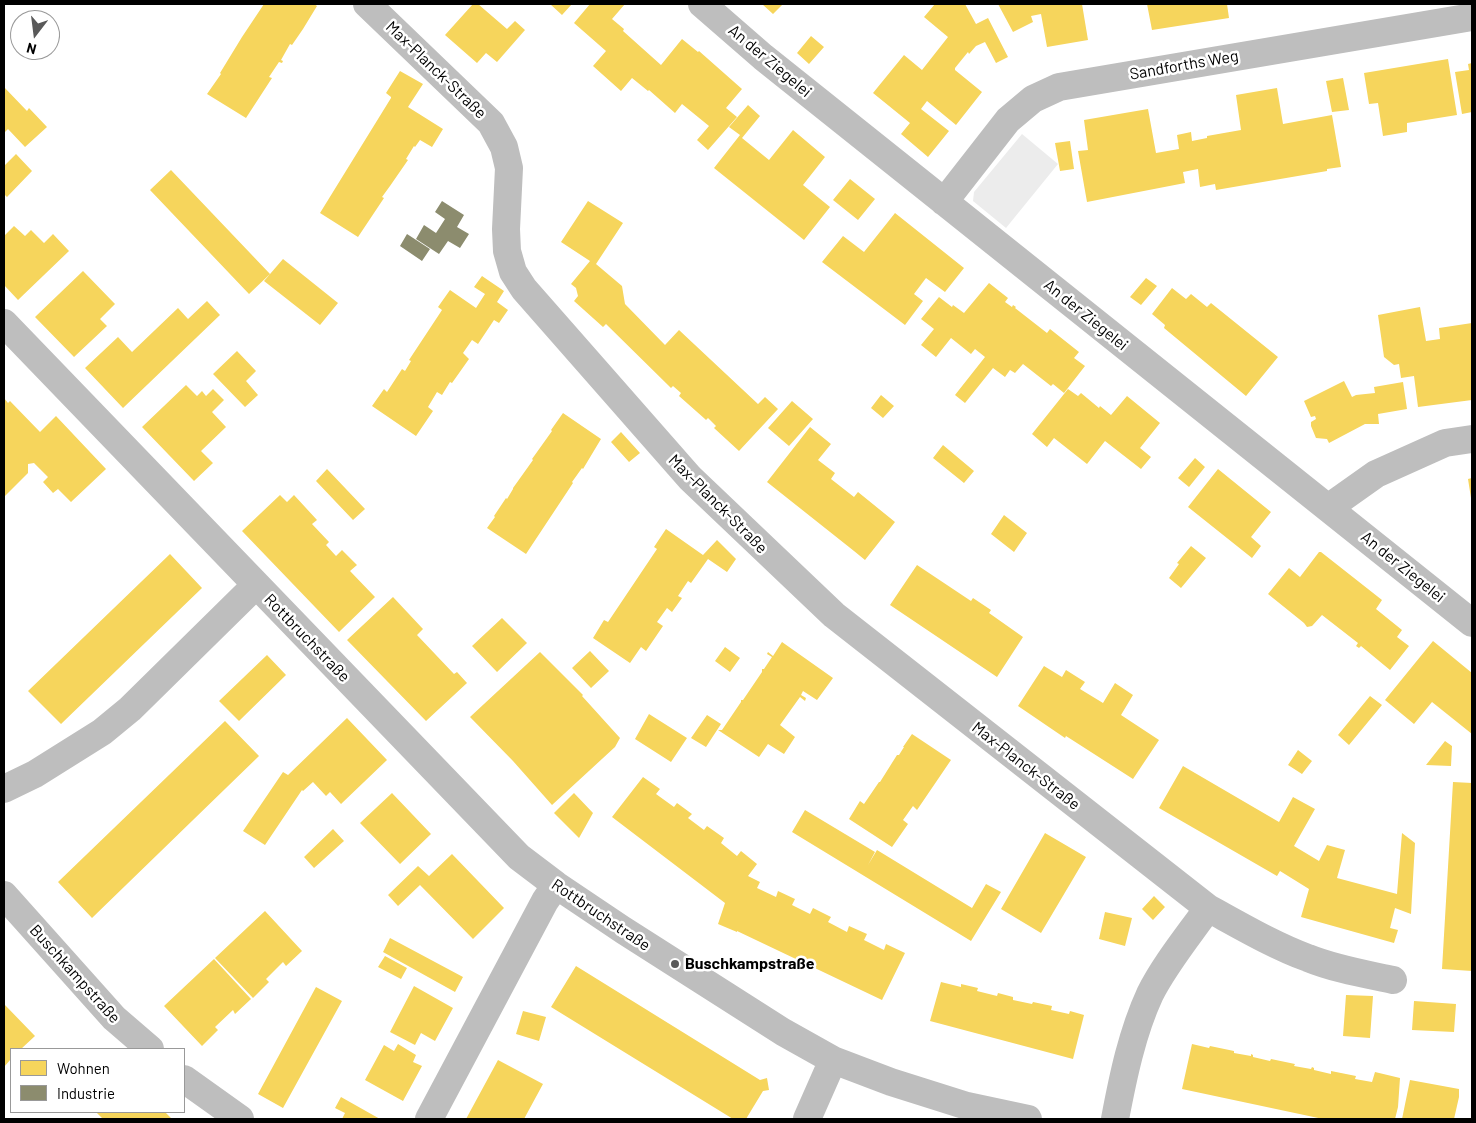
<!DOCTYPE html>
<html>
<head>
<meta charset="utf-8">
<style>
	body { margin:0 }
	#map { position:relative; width:1476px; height:1123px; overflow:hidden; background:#fff; font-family:Barlow,sans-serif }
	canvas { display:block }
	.frame { position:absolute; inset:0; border:5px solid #000; pointer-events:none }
	.legend { position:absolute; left:10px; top:1048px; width:175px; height:65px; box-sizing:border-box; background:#fff; border:1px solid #999; margin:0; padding:6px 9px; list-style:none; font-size:15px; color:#000 }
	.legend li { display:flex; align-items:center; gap:10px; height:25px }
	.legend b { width:25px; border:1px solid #999 }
	.north { position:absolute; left:10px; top:10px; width:50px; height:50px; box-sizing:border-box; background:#fff; border:1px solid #999; border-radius:50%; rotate:195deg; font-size:14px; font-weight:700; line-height:20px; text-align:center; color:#000 }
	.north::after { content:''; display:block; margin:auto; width:18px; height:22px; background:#595959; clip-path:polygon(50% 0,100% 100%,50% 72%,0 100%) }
</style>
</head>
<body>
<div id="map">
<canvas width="1476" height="1123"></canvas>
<div class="frame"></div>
<ul class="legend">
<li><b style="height:14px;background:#f6d55c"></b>Wohnen</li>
<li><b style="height:14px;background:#8c8c6e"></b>Industrie</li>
</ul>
<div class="north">N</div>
</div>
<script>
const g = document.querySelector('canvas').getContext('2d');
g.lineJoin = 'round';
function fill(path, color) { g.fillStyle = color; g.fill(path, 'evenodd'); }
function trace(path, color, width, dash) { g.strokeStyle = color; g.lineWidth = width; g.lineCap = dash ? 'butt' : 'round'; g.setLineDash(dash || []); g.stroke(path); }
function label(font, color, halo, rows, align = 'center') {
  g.font = font + ' Barlow,sans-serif'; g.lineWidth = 5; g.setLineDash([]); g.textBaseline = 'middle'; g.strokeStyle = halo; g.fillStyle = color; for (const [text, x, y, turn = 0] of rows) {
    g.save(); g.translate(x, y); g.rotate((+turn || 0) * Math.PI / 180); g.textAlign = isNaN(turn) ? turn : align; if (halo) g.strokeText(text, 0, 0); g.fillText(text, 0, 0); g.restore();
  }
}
fill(new Path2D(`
	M1022,134L1058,164L1006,228L973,201L974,192Z`), '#ececec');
fill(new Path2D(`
	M264,4H314L317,6L303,29L292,45L290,44L281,60L283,61L282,63L279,62L269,77L272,78L246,118L207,94L221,74L220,73L242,37Z
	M473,4H478L507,29L515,21L525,30L497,62L486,53L477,63L445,35Z
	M550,4H572L562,15Z
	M590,4H625L612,19L624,29L623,31L661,65L682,39L698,52L699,51L742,89L726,108L737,117L708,150L697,140L709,126L682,104L675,113L649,90L648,91L632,78L621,91L593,66L606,51L574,23Z
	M762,4H783L773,14Z
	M935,4H965L976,24L988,18L1008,57L996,63L985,42L976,46L969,54L968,52L955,68V70L982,92L956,125L927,101L921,109L949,131L928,157L901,134L910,123L873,93L904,55L922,70L948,37L924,17Z
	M998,4H1082L1088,40L1047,47L1041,14L1031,16L1033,22L1013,32Z
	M1147,4H1227L1229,18L1152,30Z
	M811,36L824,47L809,64L797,53Z
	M1448,59L1457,115L1407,123V132L1383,136L1378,103L1369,104L1364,73Z
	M1472,63V112L1462,114L1455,72L1469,70L1468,64Z
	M400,71L423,84L408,107L443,129L432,147L420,140L415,147L414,146L406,159L408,160L390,186L382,197L384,198L358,237L320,213L391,98V97L386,93Z
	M1343,78L1349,110L1332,112L1326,81Z
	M4,87L27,111L29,108L47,127L25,147L8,129L4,133Z
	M1277,88L1283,124L1332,115L1341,167L1327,169V171L1216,190L1215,184L1200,187L1198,169L1183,172L1185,183L1087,202L1078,151L1088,150L1084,120L1148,109L1156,153L1179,149L1177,135L1191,132L1192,141L1207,138V136L1241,130L1236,95Z
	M748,105L760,116L742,138L769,160L793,130L825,157L803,185L830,207L804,240L714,168L740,135L729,127Z
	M1070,141L1074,169L1060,171L1055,143Z
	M16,154L32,171L7,197L4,194V166Z
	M171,170L270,274L249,294L150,190Z
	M850,179L875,199L858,220L833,200Z
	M588,201L623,223L596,264L622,286L625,304L665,345L679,330L758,404L765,397L778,409L739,451L714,428L716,426L708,418L706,420L705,419L679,396L681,393L673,386L671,388L606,324L603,327L574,301L578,296L576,288L571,284L590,261L561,242Z
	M895,213L964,268L945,292L926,278L914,294L923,301L905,325L822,262L843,236L864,252Z
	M14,226L25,236L31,230L44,243L53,234L69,251L18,300L4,285V236Z
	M283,259L338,303L320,325L264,281Z
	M83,271L115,304L100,319L107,326L74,357L35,317Z
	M482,276L504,291L497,302L508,310L499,323L494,320L478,344L472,340L463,353L469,359L452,383L450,382L442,395L437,392L428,407L433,411L416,436L372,406L384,389L387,392L402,369L405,371L411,361L409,360L442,310L438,307L450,290L476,308L485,294L474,287Z
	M1146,278L1157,286L1141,305L1130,297Z
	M989,283L1008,298L1005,302L1012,307L1013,305L1016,307L1015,308L1047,333L1050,329L1079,352L1074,358L1085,366L1064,393L1053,384L1051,386L1023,364L1015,373L1010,370L1005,377L993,368L965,403L955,395L985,357L975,349L971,354L951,338L936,357L921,345L934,329L921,319L939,297L952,307L953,305L964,313Z
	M1172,288L1186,299L1191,294L1207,307L1211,303L1278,357L1246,396L1164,328L1165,325L1152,314Z
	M207,301L220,315L123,408L85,368L118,337L132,352L178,308L188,319Z
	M1420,307L1426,341L1440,339L1439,328L1472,323V400L1418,407L1414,376L1401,378L1399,364L1394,365L1384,357L1378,315Z
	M237,351L256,371L246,381L258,395L245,407L213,374Z
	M1344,381L1352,397L1356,395L1375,393L1374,387L1403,382L1407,409L1378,414L1379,424H1365L1329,443L1327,439L1316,438L1311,426V422L1316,419L1315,416L1311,417L1304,401Z
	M186,385L197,396L202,391L206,396L213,389L224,400L212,412L226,427L201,451L213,463L194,481L142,427Z
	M1068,389L1078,396L1081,393L1099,408L1100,406L1111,415L1127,396L1160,423L1140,448L1151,457L1141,469L1105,441L1087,464L1054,438L1047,447L1032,434Z
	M881,395L894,406L883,418L871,408Z
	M4,398L8,403L10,401L40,432L56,416L106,469L71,502L58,489L53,493L43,482L48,477L34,463L28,464V473L4,497Z
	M792,401L813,419L789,446L768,428Z
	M563,413L601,439L583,469L582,468L572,482L573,483L526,554L487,528L495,517L494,516L506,498L507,499L513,489V488L533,460L532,459L552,431L551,430Z
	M810,427L831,444L818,460L835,473L831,479L854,497L858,492L895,522L865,560L854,551L767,482Z
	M621,432L640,453L629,462L611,442Z
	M943,445L974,471L964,483L933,458Z
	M1195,458L1205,467L1189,487L1178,478Z
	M327,469L365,509L353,520L316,481Z
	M1218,469L1271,512L1251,537L1261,546L1252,558L1188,507Z
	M1472,478V498H1471L1468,479Z
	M280,495L287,502L294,495L317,520L312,524L329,542L326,545L336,556L342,550L357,565L350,571L375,597L339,632L242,531Z
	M1004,515L1027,533L1014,552L991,534Z
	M666,529L703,555L717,540L736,559L727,572L708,559L691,583L688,581L678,596L682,598L672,612L667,608L657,622L663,626L646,651L641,647L630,663L593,638L604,620L608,622L657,549L654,547Z
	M1191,546L1206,558L1181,588L1169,578L1179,564L1177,563Z
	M1319,552H1321L1382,600L1376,609L1402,630L1397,637L1409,646L1390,670L1361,646L1359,648L1356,646L1358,643L1322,615L1312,626L1307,627L1304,623L1268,594L1289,568L1300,577Z
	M170,554L202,588L61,724L28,691Z
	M917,565L971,601L973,598L991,610L989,613L1023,637L997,677L890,605Z
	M393,597L423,629L417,635L454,674L457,672L467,683L426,721L347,640Z
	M502,618L527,643L497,672L472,646Z
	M1433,641L1472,673V734L1432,702L1414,724L1385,700Z
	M782,642L833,678L817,700L803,691L801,695L806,698L805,701L800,697L780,725L795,737L784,754L768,744L759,757L718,730H722L741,702V700H743L762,672V669H764L772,657L767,654L768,652L773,656Z
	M725,647L740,658L730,672L715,661Z
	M590,651L609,671L591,688L572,668Z
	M540,652L583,695L582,696L620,738L615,747L552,805L513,761L470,717Z
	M267,655L286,675L239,721L219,701Z
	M1044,666L1062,677L1066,670L1085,682L1080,689L1103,703L1115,683L1133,695L1121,715L1159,740L1133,779L1066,736L1065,738L1018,706Z
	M1370,696L1382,705L1349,745L1338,735Z
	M649,714L687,738L671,762L635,739Z
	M707,715L721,724L706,747L691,738Z
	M347,718L387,760L341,804L330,792L326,796L313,782L303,791L302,790L265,845L243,831L283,772L288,775Z
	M225,721L259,756L92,918L58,882Z
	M912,734L951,760L917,810L913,806L903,820L908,824L892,847L849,819L860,801L864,804L879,782H880L897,755H899L904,747H903Z
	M1445,741L1452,746L1451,766L1426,765Z
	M1298,750L1312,761L1302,774L1288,765Z
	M1183,766L1279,822L1293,797L1315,809L1294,846L1319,861L1327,845L1345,850L1337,878L1397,894L1402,833L1415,843L1411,914L1395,908L1390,928L1398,930L1394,943L1301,917L1309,889L1280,871L1277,876L1159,808Z
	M643,777L660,789L656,794L674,807L677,803L692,814L688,818L704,830L707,826L724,838L721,843L737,856L741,851L757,864L748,876L760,882L757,888L776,897L778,891L795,899L792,905L810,914L813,908L831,917L828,922L847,932L849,926L867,934L864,940L884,950L886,944L905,953L882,1000L737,931V932L718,924L725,903L612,817Z
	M1453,782L1472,783V971L1442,969Z
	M392,793L431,834L400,864L360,823Z
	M574,793L593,813L579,838L554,813Z
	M805,810L875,852L868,865L877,850L972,908L986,884L1001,892L971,941L792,832Z
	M333,829L344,841L314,868L304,857Z
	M1045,833L1086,857L1041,933L1001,909Z
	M452,854L504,908L473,939L420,885L398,906L388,895L418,866L429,876Z
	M1154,896L1165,907L1153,920L1142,909Z
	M265,911L302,951L286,966L283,962L266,979L269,982L253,998L215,958Z
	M1105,912L1132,918L1125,946L1099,939Z
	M390,938L463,977L455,992L383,952Z
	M385,956L407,968L401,979L378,967Z
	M214,959L251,999L235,1014L233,1010L215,1027L218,1030L202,1046L164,1006Z
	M576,966L760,1080L767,1078L769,1090L763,1091L746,1119H733L551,1007Z
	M941,982L961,987V984L978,988L977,991L997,996L998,993L1013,997V1000L1032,1004L1033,1002L1052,1006L1051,1010L1069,1014L1070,1011L1084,1015L1073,1059L930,1021Z
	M414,986L453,1008L435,1041L421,1033L415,1045L390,1032Z
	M316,987L342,1001L283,1108L258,1094Z
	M1346,995L1373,996L1370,1038L1343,1036Z
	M1414,1001L1456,1004L1454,1032L1412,1030Z
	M4,1004L35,1036L21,1049H11V1059L4,1067Z
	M523,1011L546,1017L539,1041L516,1034Z
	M398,1044L416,1055L413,1062L422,1066L403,1101L365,1080L384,1045L394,1051Z
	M1192,1044L1209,1048L1210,1046L1234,1051V1053L1251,1056V1054L1253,1055V1057L1270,1061L1271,1059L1295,1064L1294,1066L1311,1069L1312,1067L1314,1068V1070L1331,1074V1071L1356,1076L1355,1079L1372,1082L1375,1072L1400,1078L1398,1107L1395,1119H1323L1182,1089Z
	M498,1060L543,1084L524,1119H466Z
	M1410,1080L1459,1089V1097L1454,1119H1402Z
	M341,1097L380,1119H342L345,1113L335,1108Z
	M96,1112H165L172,1119H103Z`), '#f6d55c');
fill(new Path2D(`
	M442,201L464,215L457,227L469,234L460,248L448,241L439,254L416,239L424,225L436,233L445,219L435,212Z
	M407,234L430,249L422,261L400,246Z`), '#8c8c6e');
trace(new Path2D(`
	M367,4L491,123L504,147L509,168L506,229L507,251L513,272L524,289L690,478L834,615L1208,908C1241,926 1273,945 1308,958C1335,969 1365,974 1393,980
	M702,4L763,57L1472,623
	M944,202L1008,120L1033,99L1059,87L1472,17
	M4,323L519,857L556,885L623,930L783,1032L833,1060L891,1082L967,1106L1028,1119
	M1328,508L1376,474L1445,443L1472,439
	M4,789L35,774L102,732L130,709L256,585
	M4,895L114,1018L150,1049
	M184,1079L240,1119
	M429,1119L545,901L556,885
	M807,1119L833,1060
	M1115,1119C1123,1077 1132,1033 1150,994C1165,964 1189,935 1208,908`), '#bebebe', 28);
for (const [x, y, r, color] of [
	[675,964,5,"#595959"]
]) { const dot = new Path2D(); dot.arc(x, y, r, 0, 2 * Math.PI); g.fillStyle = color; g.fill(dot); trace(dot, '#fff', 2); }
label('16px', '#000', '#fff', [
	["An der Ziegelei",770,61,40],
	["Sandforths Weg",1184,65,-10],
	["Max-Planck-Straße",436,70,44],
	["An der Ziegelei",1086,315,39],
	["Max-Planck-Straße",718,504,45],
	["An der Ziegelei",1403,567,39],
	["Rottbruchstraße",307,638,46],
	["Max-Planck-Straße",1026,766,38],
	["Rottbruchstraße",601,915,34],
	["Buschkampstraße",75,974,48]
]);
label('bold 16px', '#000', '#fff', [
	["Buschkampstraße",685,964]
], 'left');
</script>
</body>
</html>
